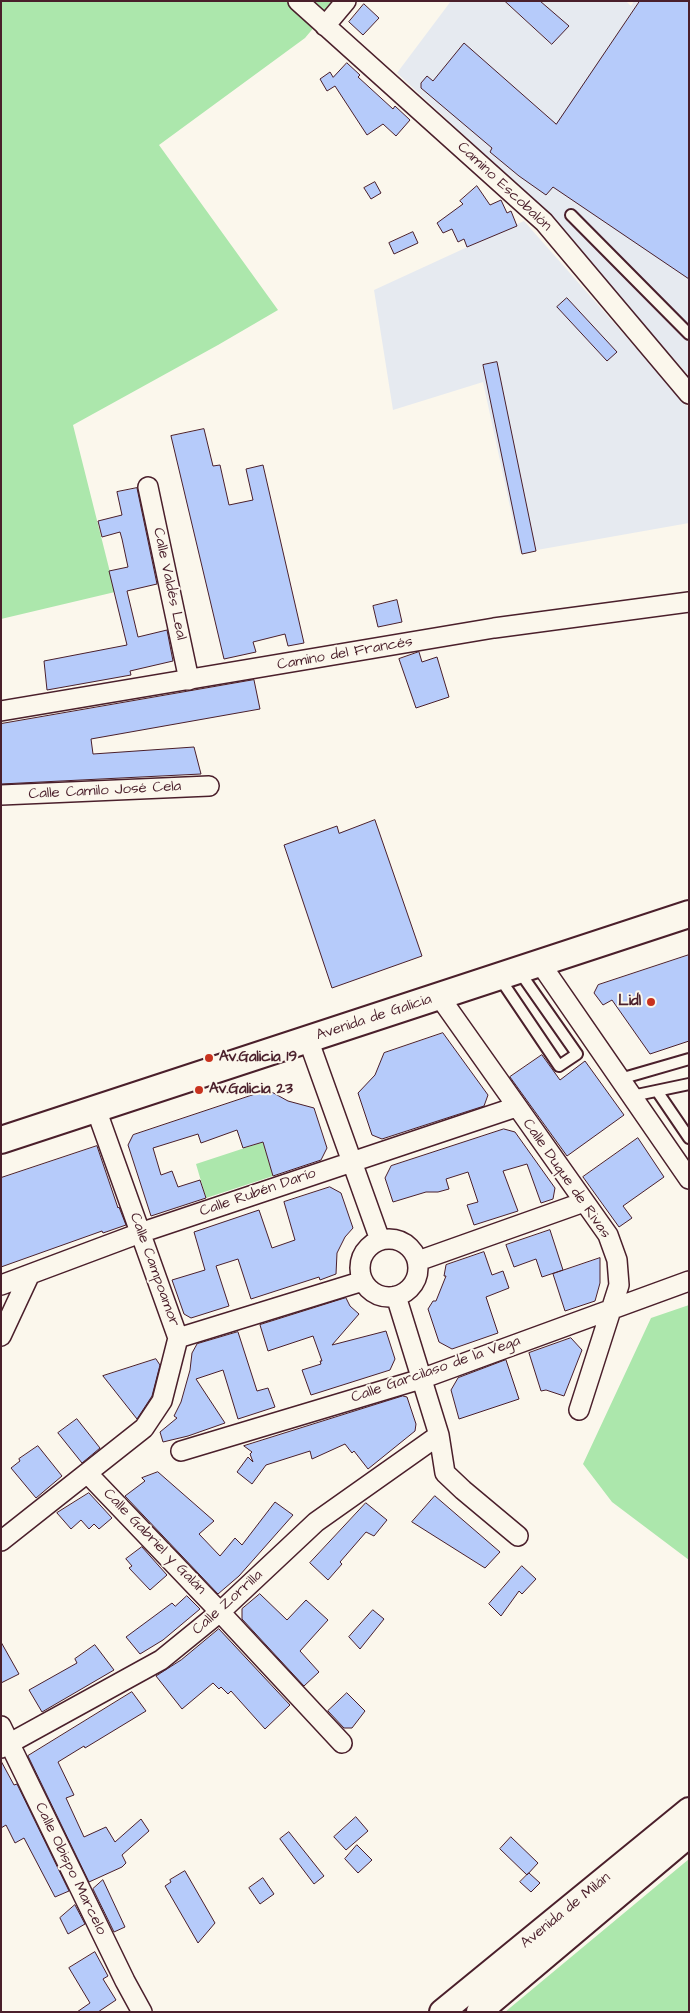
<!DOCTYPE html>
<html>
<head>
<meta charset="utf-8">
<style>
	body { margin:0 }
	#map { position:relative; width:690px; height:2013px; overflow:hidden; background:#fbf7ec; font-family:"Architects Daughter",sans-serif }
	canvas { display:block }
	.frame { position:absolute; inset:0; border:2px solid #4a1f2b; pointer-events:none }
</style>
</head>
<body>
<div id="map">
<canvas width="690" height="2013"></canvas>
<div class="frame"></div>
</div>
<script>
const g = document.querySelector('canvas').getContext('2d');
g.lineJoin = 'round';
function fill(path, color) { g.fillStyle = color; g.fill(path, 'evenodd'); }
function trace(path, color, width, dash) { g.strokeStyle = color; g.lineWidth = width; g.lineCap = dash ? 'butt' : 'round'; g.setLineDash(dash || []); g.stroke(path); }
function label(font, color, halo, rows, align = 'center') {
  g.font = font + ' "Architects Daughter",sans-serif'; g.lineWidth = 4; g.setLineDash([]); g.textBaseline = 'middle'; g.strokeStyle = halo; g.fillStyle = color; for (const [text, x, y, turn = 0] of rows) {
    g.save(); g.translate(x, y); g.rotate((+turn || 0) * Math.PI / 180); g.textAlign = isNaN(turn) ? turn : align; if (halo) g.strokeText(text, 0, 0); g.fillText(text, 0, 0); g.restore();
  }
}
fill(new Path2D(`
	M451,1H626L631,6L634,1H689V376L538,204L397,73Z
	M524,221L689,408V523L520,553L483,382L393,410L374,290Z`), '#e6eaf0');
fill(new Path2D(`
	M1,1H336L305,38L159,145L278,310L218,345L73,425L115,592L1,619Z
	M263,1142L273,1176L206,1198L196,1164Z
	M689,1305V1560L612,1502L583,1464L651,1318Z
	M689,1859V2012H505Z`), '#ace7ac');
const building = new Path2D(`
	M505,1H540L569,26L552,44Z
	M640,1H689V279L553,187L546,195L519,176L490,152L492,148L421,88V83L427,76L433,81L464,43L556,124Z
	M364,4L379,18L363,35L349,22Z
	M347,63L360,75L358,77L393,109L395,106L410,120L396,136L383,124L367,135L335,86L327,91L320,79L330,72L333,77Z
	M375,182L381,193L371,199L364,188Z
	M477,186L490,205L501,200L507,213L511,211L517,226L467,247L464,239L458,242L452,229L443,233L437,223L463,204L460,201Z
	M413,232L418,243L394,254L389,243Z
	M567,298L617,352L607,361L557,307Z
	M497,362L536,551L522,554L483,365Z
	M204,429L213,466L220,465L229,505L253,500L246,469L263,465L304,643L288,646L285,634L253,642L256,652L224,659L171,436Z
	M137,488L157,584L127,591L138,637L167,630L173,661L130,671L131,675L47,690L44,661L127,645L109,571L128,567L122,539L120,532L102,537L98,521L122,515L117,492Z
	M397,600L402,622L378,627L373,606Z
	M419,652L422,662L437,657L449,697L416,708L399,659Z
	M254,680L260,709L91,739L93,754L194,747L201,774L1,784V724Z
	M375,820L422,956L332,988L284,845L337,826L339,833Z
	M689,955V1041L650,1054L612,1000L603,1005L594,993L598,985Z
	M443,1033L488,1095L484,1106L382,1139L372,1135L358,1093L375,1075L384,1053Z
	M542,1055L560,1080L585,1061L624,1115L567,1156L510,1077Z
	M268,1090L288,1101L314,1108L327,1148L321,1160L273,1176L263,1142L243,1148L237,1130L201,1143L198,1134L153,1148L161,1175L172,1171L178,1187L200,1180L206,1198L151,1216L128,1145L133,1135Z
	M504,1129L515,1132L555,1188L553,1199L541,1203L527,1164L503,1171L518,1211L474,1225L467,1205L478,1202L468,1172L446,1179L449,1189L438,1192H426L393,1202L385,1178L391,1166Z
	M638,1138L664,1177L623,1206L632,1218L619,1227L583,1177Z
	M97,1146L118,1208L119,1207L126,1225L103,1233L102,1231L1,1267V1178Z
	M330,1187L341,1193L353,1228L345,1237L337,1253L336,1274L320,1280L319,1277L251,1299L238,1259L216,1266L229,1306L191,1318L184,1314L172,1280L205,1270L194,1232L259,1210L272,1248L295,1240L284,1202Z
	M550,1230L563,1270L542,1277L536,1259L514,1267L506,1245Z
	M484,1252L492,1275L503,1271L509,1288L486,1297L498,1333L452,1349L439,1342L428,1309L433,1301H436L446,1276H444L446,1265Z
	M600,1258V1283L595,1301L565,1311L553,1274Z
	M346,1298L350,1306L359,1314L332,1345L386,1331L395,1359L390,1370L311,1395L302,1370L321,1364L320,1361H322L313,1336L268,1351L260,1325Z
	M238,1332L257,1391L268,1388L275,1407L238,1419L223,1370L196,1379L225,1423L188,1436L163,1442L160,1432L177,1418L174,1416L181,1402L190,1370L192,1353L197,1344Z
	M571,1338L582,1350L564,1396L546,1390L541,1391L529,1353Z
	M156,1359L160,1365L152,1396L137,1419L103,1376Z
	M506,1360L519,1399L459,1419L451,1390L458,1378Z
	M403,1396L407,1397L416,1424L415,1431L368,1469L354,1451L352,1453L345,1444L312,1459L310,1451L266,1465L252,1484L237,1472L248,1457L253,1462L250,1454L252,1452L244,1446Z
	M77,1419L100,1448L82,1463L58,1433Z
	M38,1446L62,1476L36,1498L11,1468L20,1461L19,1459Z
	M158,1472L214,1521L199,1534L220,1556L235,1538L242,1545L275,1502L293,1515L239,1576L218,1594L125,1496L145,1481L142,1478Z
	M89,1493L112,1518L99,1529L94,1524L89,1529L81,1520L71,1529L57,1513Z
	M435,1496L500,1552L485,1568L412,1522Z
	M366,1503L387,1520L374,1536L366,1532L340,1562L342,1564L328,1580L310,1563Z
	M142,1547L167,1575L150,1590L129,1568L132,1566L126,1559Z
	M522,1566L536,1579L522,1594L519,1591L501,1616L489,1604Z
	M260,1594L287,1620L306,1600L328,1620L300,1651L319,1672L304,1686L242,1619V1609Z
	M187,1596L200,1609L163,1640L140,1654L126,1637L172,1603L175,1606Z
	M373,1610L384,1619L360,1649L349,1637Z
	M219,1629L290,1705L265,1729L231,1691L228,1694L221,1687L219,1689L213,1683L182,1709L156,1676L181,1660Z
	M1,1642L19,1674L1,1683Z
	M95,1645L114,1670L42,1712L29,1690L77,1663L75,1659Z
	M132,1692L146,1711L85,1748L84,1746L58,1762L74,1795L66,1798L84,1837L106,1827L115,1842L141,1819L149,1831L122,1855L126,1863L122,1867L89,1882L28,1756Z
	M347,1693L365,1711L352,1728H344L328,1711Z
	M1,1761L14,1785L17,1784L69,1891L55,1897L24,1838L15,1843L6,1825L1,1828Z
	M356,1817L368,1831L346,1850L334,1837Z
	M289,1832L324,1876L314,1884L280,1839Z
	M511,1837L538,1863L527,1875L500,1849Z
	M357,1845L372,1860L358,1873L345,1859Z
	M185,1871L215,1923L198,1943L165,1886L171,1882L170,1880Z
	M529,1873L540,1883L531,1892L520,1882Z
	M263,1878L274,1894L260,1904L249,1888Z
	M103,1880L125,1927L114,1932L93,1889Z
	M75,1905L85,1924L68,1934L60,1918Z
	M95,1952L108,1976L103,1979L116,2000L98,2012H77L90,2003L69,1968Z`);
fill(building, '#b6cbfa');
trace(building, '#4a1f2b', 1);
const service = new Path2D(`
	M571,215L689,334
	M499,977L559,1066L577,1054L519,971
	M620,1079L689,1059
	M657,1091L689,1138
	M632,1096L689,1084`);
const minor = new Path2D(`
	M298,1L544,222L689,394
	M325,26L346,1
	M148,487L189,680
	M1,711L494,628L689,602
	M1,795L209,786
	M540,963L689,1179
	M439,996L608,1235L617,1260L619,1285L579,1410
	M308,1039L380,1240
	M360 1268a29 29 0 1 1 58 0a29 29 0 1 1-58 0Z
	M418,1261L584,1202
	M1,1285L140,1233L516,1107
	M396,1296L439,1435L445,1473L463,1490L518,1536
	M1,1336L29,1276
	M178,1338L363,1281
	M181,1451L421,1379L689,1281
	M88,1474L220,1612L342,1743
	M1,1541L144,1428L162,1401L178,1338L96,1109
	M1,1726L125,1981L142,2012
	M1,1748L161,1660L220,1612L316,1522L439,1435`);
const tertiary = new Path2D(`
	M442,2012L689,1810
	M479,2012L689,1835`);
const secondary = new Path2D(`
	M1,1140L689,914`);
trace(service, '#4a1f2b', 14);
trace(minor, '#4a1f2b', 22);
trace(tertiary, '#4a1f2b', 28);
trace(secondary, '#4a1f2b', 30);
trace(service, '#fbf7ec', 10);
trace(minor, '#fbf7ec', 19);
trace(tertiary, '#fbf7ec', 24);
trace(secondary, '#fbf7ec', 26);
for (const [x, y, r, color] of [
	[651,1002,5,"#c8321e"],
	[209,1058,5,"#c8321e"],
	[199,1090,5,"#c8321e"]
]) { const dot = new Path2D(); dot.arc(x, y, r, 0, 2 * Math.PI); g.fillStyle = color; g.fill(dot); trace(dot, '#fbf7ec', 2); }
label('15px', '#4a1f2b', '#fbf7ec', [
	["Camino Escobalón",504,187,43],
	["Calle Valdés Leal",169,584,78],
	["Camino del Francés",345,654,-10],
	["Calle Camilo José Cela",105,791,-3],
	["Avenida de Galicia",374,1018,-18],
	["Calle Duque de Rivas",566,1179,55],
	["Calle Rubén Darío",258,1193,-19],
	["Calle Campoamor",154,1270,70],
	["Calle Garcilaso de la Vega",436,1370,-19],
	["Calle Gabriel y Galán",154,1542,46],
	["Calle Zorrilla",228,1603,-42],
	["Calle Obispo Marcelo",70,1869,64],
	["Avenida de Milán",566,1911,-39]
]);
label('bold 15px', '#4a1f2b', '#fbf7ec', [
	["Lidl",641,1002,"right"],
	["Av.Galicia 19",219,1058],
	["Av.Galicia 23",209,1090]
], 'left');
</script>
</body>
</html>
